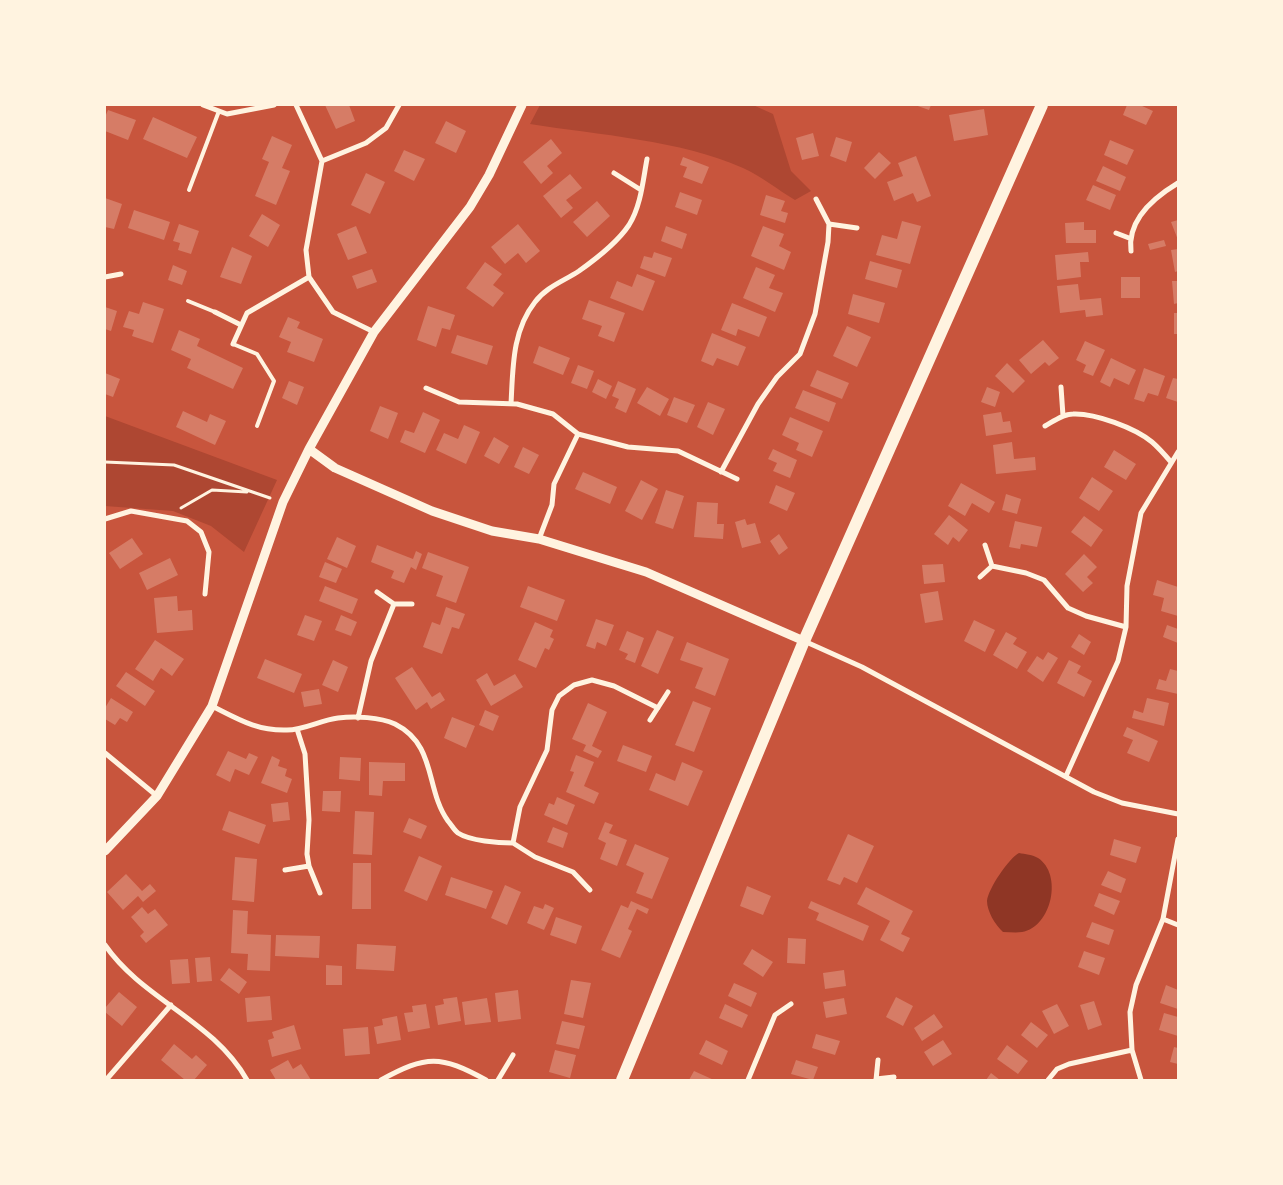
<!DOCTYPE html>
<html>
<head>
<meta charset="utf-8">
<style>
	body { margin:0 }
	#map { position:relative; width:1283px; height:1185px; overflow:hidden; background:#c8553d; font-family:"Golos Text",sans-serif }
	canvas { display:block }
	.frame { position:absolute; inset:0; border:106px solid #fff3e0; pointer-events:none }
</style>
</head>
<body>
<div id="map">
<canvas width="1283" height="1185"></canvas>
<div class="frame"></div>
</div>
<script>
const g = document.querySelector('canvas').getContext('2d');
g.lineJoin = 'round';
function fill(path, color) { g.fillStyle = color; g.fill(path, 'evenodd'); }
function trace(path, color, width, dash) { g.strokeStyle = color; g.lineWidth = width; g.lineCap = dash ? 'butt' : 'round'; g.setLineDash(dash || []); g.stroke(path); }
fill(new Path2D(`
	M540,105H753L773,114L791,171L811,191L795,200C778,190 761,176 743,168C680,140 599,135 530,124Z
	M105,416L277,480L244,552L211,526L173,511L105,506Z`), '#ae4732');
fill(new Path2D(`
	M1019,853C1025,854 1033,855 1038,858C1063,874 1052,927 1022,932C1016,933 1009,932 1003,932C995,925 987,911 987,901C988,889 1009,858 1019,853Z`), '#8f3625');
fill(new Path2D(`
	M325,105H349L355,121L336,129Z
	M915,105H931L929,110Z
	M1127,105H1140L1153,111L1146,125L1123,115Z
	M984,109L988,135L954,141L949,115Z
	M108,110L136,120L128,140L105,131V117Z
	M153,117L197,137L187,158L143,139Z
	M446,121L466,131L456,153L435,143Z
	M813,133L819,156L802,160L796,138Z
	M272,136L292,145L282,168L290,171L276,205L255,196L269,162L262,159Z
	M836,137L852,142L846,162L830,156Z
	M551,139L562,153L547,166L553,173L541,184L523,162Z
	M1110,140L1134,150L1127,165L1104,155Z
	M404,150L425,159L414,181L394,171Z
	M879,152L891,163L875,179L864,168Z
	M916,156L931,196L917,202L913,193L894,201L887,182L903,176L898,163Z
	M683,157L709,167L702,184L683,177L687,167L680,165Z
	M1103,166L1126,177L1120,191L1096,181Z
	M366,173L385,182L370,214L351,205Z
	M570,174L582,188L566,200L573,208L561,218L543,196Z
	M1093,185L1116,195L1110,210L1086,200Z
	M680,192L702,200L697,215L675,207Z
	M766,195L785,201L781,211L788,213L785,223L760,215Z
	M105,198L122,204L114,229L105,227Z
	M597,201L610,216L587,237L573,222Z
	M134,210L170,222L164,240L128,228Z
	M262,214L280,225L268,247L249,236Z
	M1178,220V240L1171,222Z
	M902,221L921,226L910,264L876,255L882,235L897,239Z
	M1084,222V230H1096V243H1066L1065,223Z
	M179,224L199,231L191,254L178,250L180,243L173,241Z
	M518,224L540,251L526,263L518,253L505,264L491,247Z
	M356,226L367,253L348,260L337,234Z
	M666,226L687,234L682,249L661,241Z
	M763,226L784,234L779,246L791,252L784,270L751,256Z
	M1164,240L1166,246L1150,250L1148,244Z
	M232,247L252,256L241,284L220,277Z
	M1178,249V271L1175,272L1171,250Z
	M654,252L672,258L665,277L640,268L644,256L652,258Z
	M1088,252L1089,262H1080L1081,277L1057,280L1055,255Z
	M870,261L902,270L897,288L865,279Z
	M485,262L502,274L493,285L504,293L493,307L466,288Z
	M173,265L187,271L182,285L168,280Z
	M756,267L775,275L769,288L783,293L775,312L743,298Z
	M372,269L377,282L357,289L352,276Z
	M637,274L655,281L643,311L610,298L617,281L632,287Z
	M1121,277H1140V298H1121Z
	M1172,281H1178V303L1174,304Z
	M1078,284L1080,300L1101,298L1103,315L1086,317L1085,310L1060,313L1057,286Z
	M853,294L885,303L879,323L848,314Z
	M589,300L625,313L614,342L598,336L602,326L582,319Z
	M143,302L164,309L153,343L132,336L134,330L123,327L129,311L139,314Z
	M732,303L767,317L759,337L738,329L736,336L721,330Z
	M428,306L455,315L450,330L442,328L436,347L417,340Z
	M105,307L117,311L111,331L105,329Z
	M1174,313H1178V334H1174Z
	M288,317L300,322L297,328L323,339L314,362L287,352L291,342L279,337Z
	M847,326L871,337L857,367L833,356Z
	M179,330L200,339L197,346L243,368L233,389L187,368L191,359L171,350Z
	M712,333L746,347L738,366L717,358L713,366L701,361Z
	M457,335L493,346L487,365L451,353Z
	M1043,340L1059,358L1049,366L1045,362L1031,374L1019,360Z
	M1085,341L1105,350L1093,376L1083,372L1086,365L1076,360Z
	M539,346L570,358L563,375L533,363Z
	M1111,358L1136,370L1129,385L1114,378L1110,387L1100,382Z
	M1007,363L1025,381L1013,393L995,376Z
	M578,365L594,371L587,389L571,383Z
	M1144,368L1165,376L1158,396L1148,393L1144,402L1134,399Z
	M817,370L849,383L842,399L810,386Z
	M105,373L120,379L113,397L105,394Z
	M1173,378L1178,379V402L1166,398Z
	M598,379L612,386L606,399L592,392Z
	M289,381L304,387L297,405L282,398Z
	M618,381L636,389L626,413L615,408L619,399L612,396Z
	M647,387L669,399L660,416L637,403Z
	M987,387L1000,392L995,407L981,402Z
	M803,390L836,403L829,422L795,408Z
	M674,397L695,405L687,423L667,415Z
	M708,402L725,409L713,435L697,427Z
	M380,406L398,413L388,439L370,431Z
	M183,411L207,422L210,414L226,421L215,445L176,427Z
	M423,412L440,420L425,453L400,442L405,430L414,433Z
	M1001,412L1003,422L1010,421L1012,432L986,436L983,415Z
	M790,417L823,431L812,457L796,450L799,443L782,435Z
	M464,425L480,432L466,464L436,450L444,433L458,439Z
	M494,437L509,446L499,464L484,456Z
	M1012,442L1014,459L1035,457L1036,470L996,474L993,445Z
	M523,447L539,455L529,474L514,467Z
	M773,449L797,460L790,478L773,471L777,463L768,459Z
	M1114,450L1136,464L1126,480L1104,467Z
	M583,472L617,487L610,504L575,489Z
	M1092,477L1113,491L1099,511L1079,498Z
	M641,480L658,489L642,520L625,511Z
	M961,483L995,502L989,513L972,503L965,516L948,506Z
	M776,485L795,493L787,511L769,503Z
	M666,490L684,496L673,529L655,523Z
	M1006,494L1021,499L1017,514L1002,510Z
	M697,502L718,503L717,524H724L723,539L694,537Z
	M949,515L968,530L959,542L953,537L948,545L934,534Z
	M1084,516L1103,530L1091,547L1071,532Z
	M745,519L747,525L755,523L761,543L742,548L735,522Z
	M1015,521L1042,527L1037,547L1021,544L1020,549L1009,547Z
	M779,534L788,548L779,555L770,541Z
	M337,537L356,546L347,568L327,559Z
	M132,538L143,554L120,569L109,553Z
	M377,545L413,559L416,551L422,554L416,570L411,567L404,583L391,578L394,571L371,562Z
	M428,552L469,567L456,603L436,596L443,576L422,568Z
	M1084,554L1097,567L1087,577L1093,583L1083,592L1065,574Z
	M170,558L178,575L147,590L139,573Z
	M325,562L342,569L336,583L319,577Z
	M943,564L945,582L924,584L922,565Z
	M1157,580L1178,587V616L1161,611L1164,598L1153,595Z
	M325,586L358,599L352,614L319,601Z
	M528,586L565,600L557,621L520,607Z
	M938,591L943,620L925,623L920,594Z
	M177,596L178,611L192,610L193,630L157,633L154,598Z
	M446,607L465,614L459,629L452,627L442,654L423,647L432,622L440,625Z
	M305,615L322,621L314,641L297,635Z
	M341,615L357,622L351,636L335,630Z
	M596,619L614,625L606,646L597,642L595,649L586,646Z
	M974,620L995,630L985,652L964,641Z
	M535,622L553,630L550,637L554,639L549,650L545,648L536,668L518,660Z
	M1167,625L1178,629V643L1163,637Z
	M657,630L674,637L658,674L641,666Z
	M627,631L644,638L635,663L625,659L628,654L619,650Z
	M1006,632L1017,638L1013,644L1027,652L1017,669L993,655Z
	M1079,634L1091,642L1084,655L1071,647Z
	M155,640L184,659L172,676L161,668L153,681L135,669Z
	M687,642L729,659L715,696L695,688L703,668L680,660Z
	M1048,652L1058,658L1043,682L1027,671L1037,656L1043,660Z
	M265,659L302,674L294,693L257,678Z
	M333,660L348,667L338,692L322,685Z
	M1069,660L1081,666L1077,673L1092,681L1084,697L1057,683Z
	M412,667L432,697L440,692L445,700L431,709L427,702L416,710L395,678Z
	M1170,669L1178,671V694L1156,689L1159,679L1166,681Z
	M126,672L155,691L145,706L116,686Z
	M487,673L494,686L515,674L523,687L491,706L476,680Z
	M319,689L322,704L304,707L301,692Z
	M111,698L133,712L127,722L120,718L115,725L105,719V708Z
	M1147,698L1169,703L1164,726L1132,718L1134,710L1143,713Z
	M693,701L711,708L694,752L675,745Z
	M588,703L607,712L592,746L602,751L598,758L583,751L586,745L572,739Z
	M485,710L499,716L493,731L479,725Z
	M452,717L475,726L466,748L444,738Z
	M1127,727L1158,741L1149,762L1127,753L1133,740L1123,736Z
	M623,745L652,756L646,772L617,761Z
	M228,751L246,759L249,753L258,757L249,775L235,769L230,782L216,775Z
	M576,755L594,762L584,786L599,793L594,804L566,792L574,772L570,771Z
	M272,756L280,760L278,766L287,769L285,776L292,779L287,793L261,783Z
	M340,757L361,758L360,781L339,779Z
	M369,762L405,763V781H383L382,796L369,795Z
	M682,762L703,771L688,806L649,790L656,773L675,781Z
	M323,791H341L340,812L322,811Z
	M557,797L575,805L567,825L544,815L549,803L554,805Z
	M288,802L290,820L273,822L271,804Z
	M229,811L266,825L259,844L222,830Z
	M355,811L374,812L372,855L353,854Z
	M409,818L427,826L421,839L403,832Z
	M605,822L613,825L609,833L627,840L617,866L600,859L606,843L598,839Z
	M553,827L568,833L563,848L547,842Z
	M848,834L874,846L857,883L844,877L840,885L827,880Z
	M1114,839L1141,847L1136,863L1110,855Z
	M635,844L669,858L652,899L636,893L644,873L626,865Z
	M419,856L442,866L427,901L404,891Z
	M235,857L257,859L254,902L232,900Z
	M353,863H371V909H352Z
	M1108,871L1126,879L1121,893L1101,885Z
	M126,874L142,891L150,884L156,891L143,902L138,896L123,910L107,892Z
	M451,877L493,891L486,909L445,895Z
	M505,885L521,892L507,925L491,918Z
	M747,886L771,896L763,915L740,906Z
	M866,887L913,911L901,934L910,938L903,952L880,940L890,921L857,904Z
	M1099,893L1120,901L1114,915L1094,906Z
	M631,901L649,909L647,914L637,909L628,929L632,931L620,958L601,950L621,905L628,908Z
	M811,901L869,926L863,941L816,920L819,913L808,908Z
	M545,904L554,908L544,930L527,923L534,906L543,909Z
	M142,907L148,914L155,909L168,925L146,943L140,936L144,932L131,917Z
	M233,910L248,911L247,934L271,935L270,971L247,970L248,954L231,953Z
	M556,917L582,926L576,944L550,935Z
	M1092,922L1114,930L1109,945L1086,937Z
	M276,935L320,936L319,958L275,956Z
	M788,938L806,939L805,964L787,963Z
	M357,944L396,946L394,971L356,969Z
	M752,949L773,962L763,977L743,964Z
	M1084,951L1105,958L1099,975L1078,967Z
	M210,957L212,981L197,982L195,958Z
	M188,959L190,983L172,984L170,960Z
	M326,965L342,966V985H326Z
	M229,968L247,982L239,994L220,980Z
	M844,970L846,986L825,989L823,973Z
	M571,980L591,983L583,1018L564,1014Z
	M734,983L757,993L751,1007L728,996Z
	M1166,985L1178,990V1009L1160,1003Z
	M518,990L521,1019L498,1022L495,993Z
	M119,992L137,1007L122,1026L105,1012V1008Z
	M270,996L272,1020L247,1022L245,998Z
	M457,997L461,1021L438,1025L435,1006L444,1004L443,999Z
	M896,997L913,1006L903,1026L886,1017Z
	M487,998L491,1022L465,1025L462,1002Z
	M844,998L847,1014L826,1018L823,1002Z
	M1094,1001L1102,1025L1088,1030L1080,1005Z
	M426,1004L430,1028L408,1032L404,1013L413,1012L412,1006Z
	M725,1004L748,1015L742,1028L719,1018Z
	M1057,1004L1069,1026L1054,1034L1042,1011Z
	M1164,1013L1178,1017V1036L1159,1030Z
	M934,1014L943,1027L922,1041L914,1028Z
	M397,1016L401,1040L377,1044L374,1027L383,1025L382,1019Z
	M562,1021L585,1026L579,1049L556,1044Z
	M1031,1022L1048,1035L1037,1048L1021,1035Z
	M294,1025L301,1049L272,1057L268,1040L274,1038L272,1032Z
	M368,1027L370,1054L345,1056L343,1029Z
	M816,1034L840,1041L835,1055L812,1048Z
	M706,1040L728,1051L722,1065L699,1054Z
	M943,1040L952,1054L933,1066L924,1052Z
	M174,1044L192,1059L196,1055L207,1065L194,1080H185L161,1060Z
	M1007,1045L1028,1061L1018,1074L997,1059Z
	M1174,1047L1178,1048V1064L1170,1062Z
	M555,1050L576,1055L570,1078L549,1072Z
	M288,1060L293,1069L301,1064L311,1080H276L270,1070Z
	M796,1060L818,1067L813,1080L791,1074Z
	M694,1071L714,1080H689Z
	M991,1073L1000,1080H986Z`), '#d67c66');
trace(new Path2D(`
	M105,462L174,465L270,498
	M181,508L212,490L247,492`), '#fff3e0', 3);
trace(new Path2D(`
	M189,190L219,111
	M188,301L215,312
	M233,344L257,354L274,381L257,426`), '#fff3e0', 4);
trace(new Path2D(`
	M203,105L227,114L274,105
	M296,105L322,161L306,250L309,277L333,312L374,332
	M322,161L366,143L386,128L399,105
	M614,173L641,190
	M829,224L857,228
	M1116,233L1129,238
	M1131,251C1127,220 1153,198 1178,183
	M105,277L121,274
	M215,312L241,325
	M233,344L247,313L309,277
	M1061,387L1063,416
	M426,388L459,402L517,404L553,414L578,434L628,447L678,451L737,479
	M511,404C513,368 512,331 535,302C546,287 564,281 579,271C596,259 617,243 629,225C641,206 643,180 647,159
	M1045,426C1054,421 1063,414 1073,414C1095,413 1135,428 1152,442C1159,448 1165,455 1171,462
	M721,472L758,404L777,377L800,354L815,314L828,242L829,224L816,199
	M105,519L131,511L187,521L201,532L209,552L205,594
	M539,539L552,505L554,484L578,434
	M985,545L992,566
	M980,577L992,566L1026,573L1044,580L1068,608L1086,616L1126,627
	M377,592L394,604
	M804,641L862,667L1094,792L1122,803L1178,814
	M212,706C238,719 257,731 287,730C304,730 321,720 338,718C355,716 380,717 395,724C437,745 425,789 448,821C451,824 454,830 458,833C470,841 499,843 513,843
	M358,718L371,661L394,604H412
	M650,720L668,692
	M297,729L305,754L309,820L307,854L309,866L320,893
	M105,753L157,796
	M1066,776L1118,661L1126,627L1127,586L1141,513L1178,452
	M513,843L520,807L547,750L552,710L559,696L574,685L592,680L614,686L658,708
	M513,843L535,857L573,872L590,890
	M285,870L309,866
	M1163,919L1178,925
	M105,945C143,1000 213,1020 247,1080
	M876,1079L894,1077
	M106,1080L171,1005
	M381,1080C427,1055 440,1055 486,1080
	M498,1080L513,1055
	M748,1080L775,1015L791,1004
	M876,1080L878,1060
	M1048,1080L1057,1069L1069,1064L1132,1050
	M1141,1080L1132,1050L1130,1012L1136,985L1163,919L1178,839`), '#fff3e0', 5);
trace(new Path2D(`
	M309,449L335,468L432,511L492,531L539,539L646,572L804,641
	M105,851L157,796L212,706L283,502L309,449L374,332L470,207L489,175L522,105`), '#fff3e0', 9);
trace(new Path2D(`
	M622,1080L804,641L1042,105`), '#fff3e0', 12);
</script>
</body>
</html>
